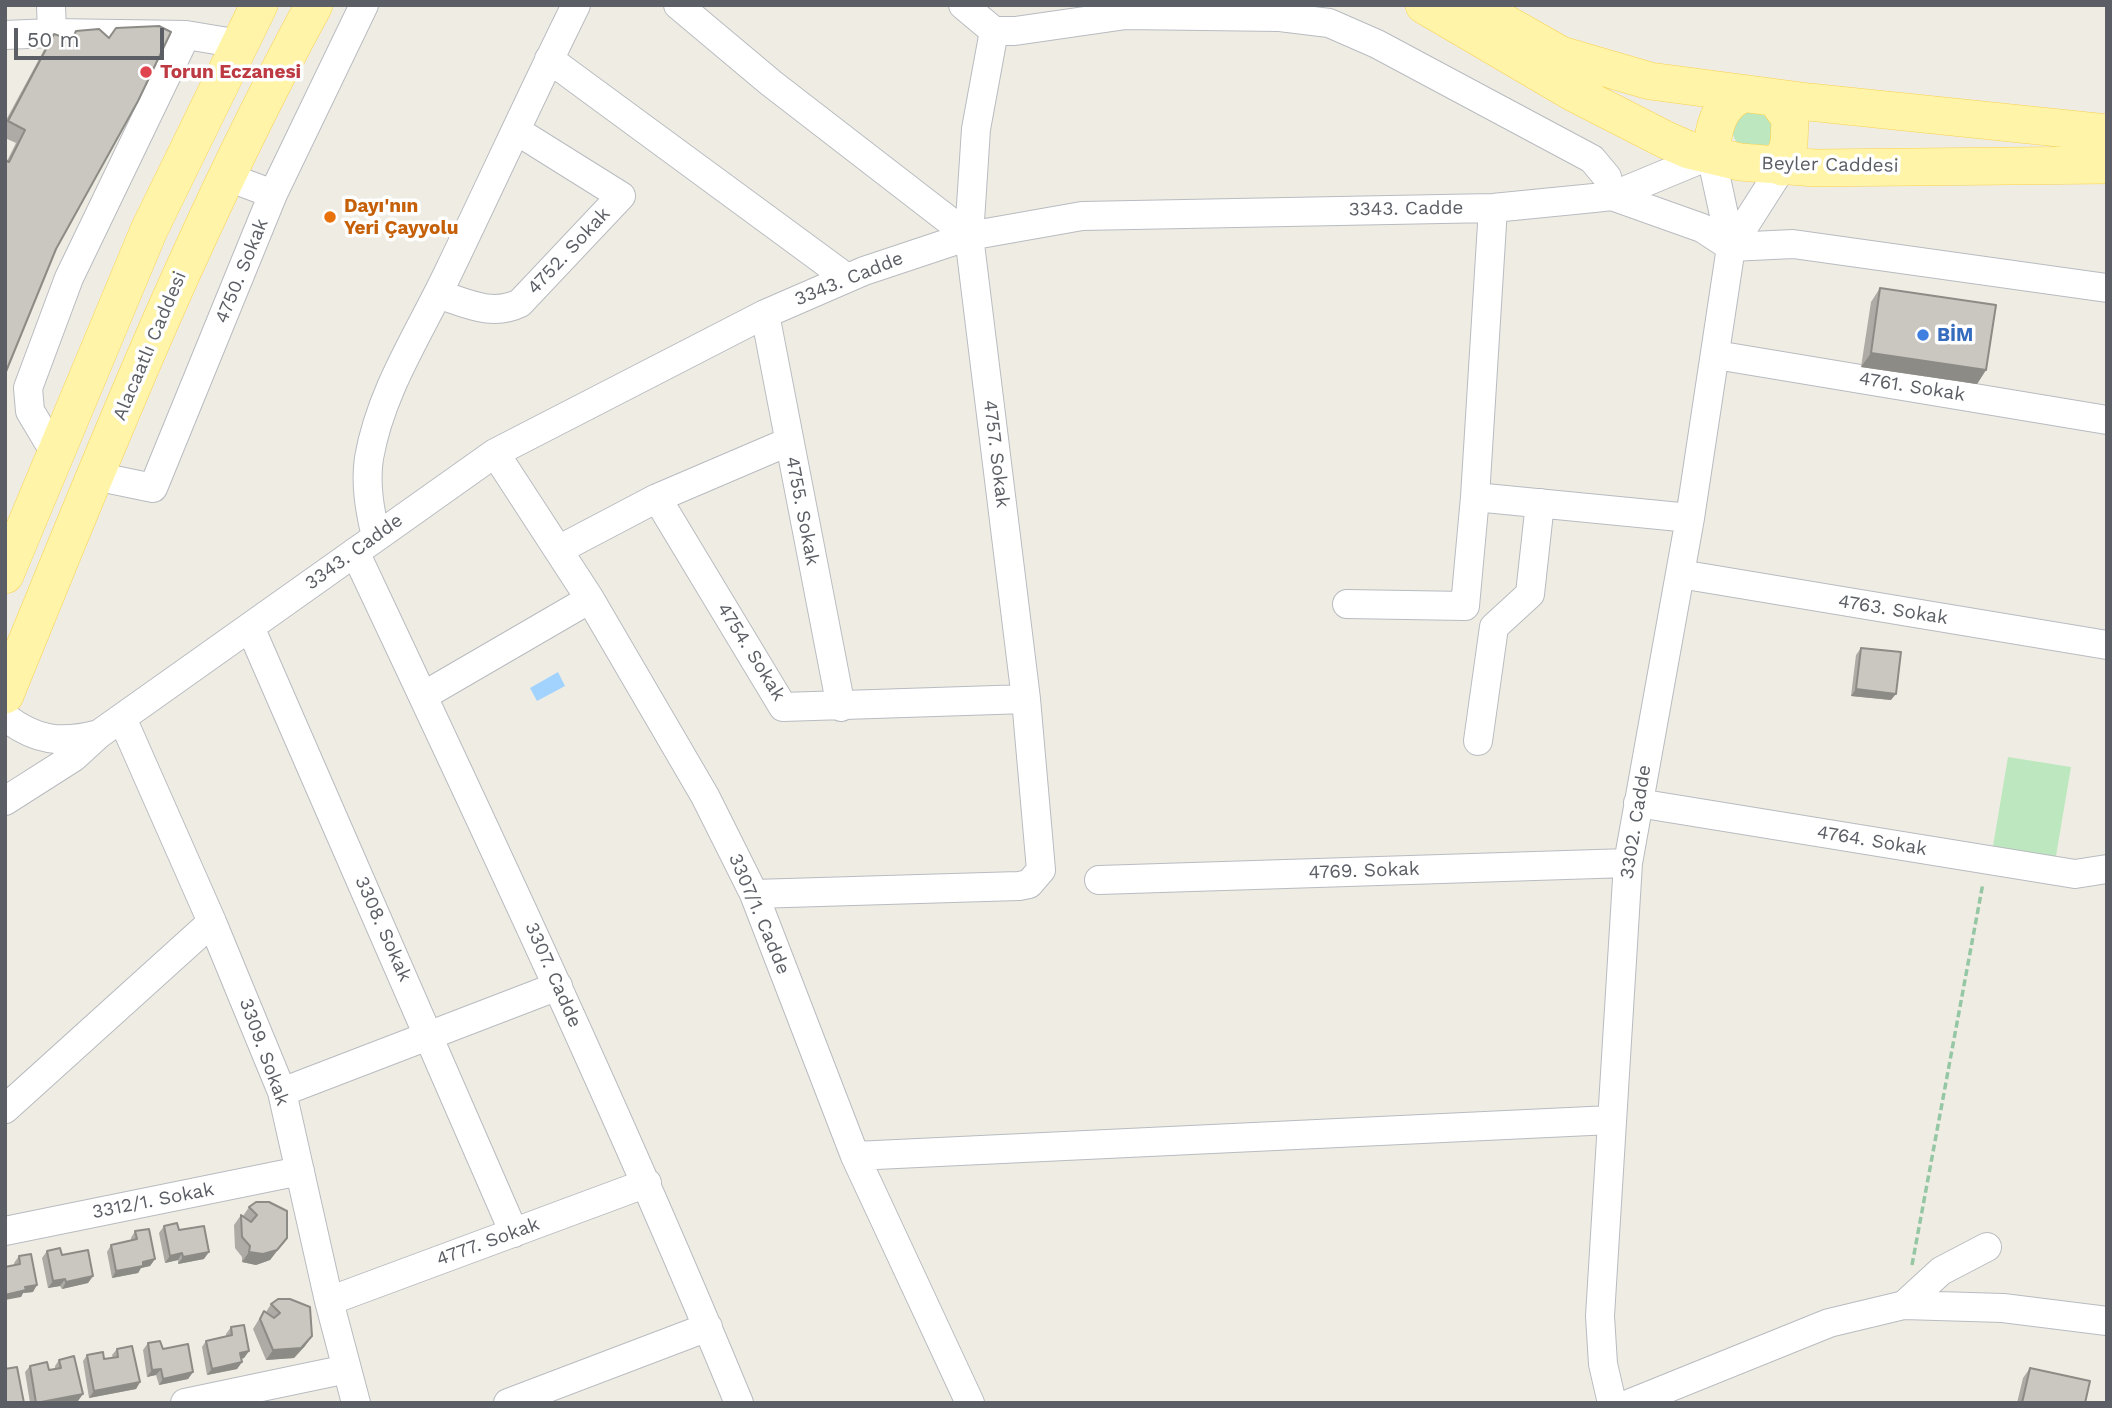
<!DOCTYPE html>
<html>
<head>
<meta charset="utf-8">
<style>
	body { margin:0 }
	#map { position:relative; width:2112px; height:1408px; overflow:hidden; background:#efede3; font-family:"Work Sans",sans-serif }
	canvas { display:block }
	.frame { position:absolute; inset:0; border:7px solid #5b5f65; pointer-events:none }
	.scale { position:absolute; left:14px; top:28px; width:150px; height:32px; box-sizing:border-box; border:4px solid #5b5f65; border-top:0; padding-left:9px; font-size:21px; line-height:24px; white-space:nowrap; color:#5b5f65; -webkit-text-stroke:5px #fff; paint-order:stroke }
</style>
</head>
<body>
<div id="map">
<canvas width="2112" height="1408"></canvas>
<div class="frame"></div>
<div class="scale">50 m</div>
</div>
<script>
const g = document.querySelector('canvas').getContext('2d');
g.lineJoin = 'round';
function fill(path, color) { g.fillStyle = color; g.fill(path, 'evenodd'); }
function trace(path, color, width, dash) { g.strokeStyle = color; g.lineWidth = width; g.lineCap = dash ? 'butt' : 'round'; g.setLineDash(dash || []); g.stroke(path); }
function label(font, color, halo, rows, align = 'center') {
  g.font = font + ' "Work Sans",sans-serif'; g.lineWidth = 7; g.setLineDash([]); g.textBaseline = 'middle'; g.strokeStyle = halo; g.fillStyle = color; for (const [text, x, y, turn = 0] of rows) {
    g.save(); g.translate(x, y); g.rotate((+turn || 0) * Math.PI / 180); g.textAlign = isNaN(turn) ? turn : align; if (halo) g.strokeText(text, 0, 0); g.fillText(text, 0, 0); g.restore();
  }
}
fill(new Path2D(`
	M1745,108L1771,114L1772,141L1767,146L1739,145C1727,131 1733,119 1745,108Z
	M2008,757L2071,767L2055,862L1992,852Z`), '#bde8bf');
fill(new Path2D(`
	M558,672L565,686L537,701L530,688Z`), '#a2d3ff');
const minor = new Path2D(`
	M678,5L771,83L969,236
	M963,5L994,31H1015L1126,15L1280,17L1329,23L1377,44L1592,159L1607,177L1612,196
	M52,33L186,35L240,44
	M5,35L52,33L51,5
	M549,59L847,278
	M225,176L273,194
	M1612,196L1702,228L1731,247L1793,244L2107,288
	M1493,208L1475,497L1690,518
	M1731,247L1782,167
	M438,294C466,303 492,317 520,303L621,196L517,131
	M765,314L841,707
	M1716,355L2107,420
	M55,453L30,411L28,388L69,278L186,35
	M495,453L590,599L705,796L754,894L855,1156L970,1403
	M95,476L153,488L273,194L364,5
	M657,498L783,707L1026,699
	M376,537C370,511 365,485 369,458C381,390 419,334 448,273C491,184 532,94 576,5
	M560,549L657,498L788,442
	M355,552C488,834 620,1115 739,1403
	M1680,574L2107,645
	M1347,604L1465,606L1475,497
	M250,627L514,1233
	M423,696L590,599
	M5,717C36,741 61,744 99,734
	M122,718L212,922L282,1092L329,1301L356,1403
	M1478,741L1494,627L1530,594L1540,503
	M5,801L74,757L99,734L495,453L765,314L864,271L969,236L1082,216L1493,208L1594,198L1612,196L1711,155L1731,247L1690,518L1628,863L1600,1316L1603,1364L1612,1403
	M1638,803L2075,874L2107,869
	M1099,880L1628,863
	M754,894L1019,886L1029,884L1041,870L1026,699L969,236L976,129L994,31
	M282,1092L558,986
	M5,1109L212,922
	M855,1156L1611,1120
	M5,1231L300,1171
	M329,1301L647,1183
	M1904,1305L1941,1271L1987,1247
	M185,1403L347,1369
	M508,1403L708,1327
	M1631,1403L1829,1323L1904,1305L2003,1308L2107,1321`);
const major = new Path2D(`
	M1424,5L1574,93L1666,140L1689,150L1740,162L1815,168L2107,165
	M1473,5L1561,55L1650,81L1809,102L2107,133
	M1775,98L1790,118L1789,143L1782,167
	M1711,155C1713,131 1717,104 1743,94
	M5,575L149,230L259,5
	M5,695C101,460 192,229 314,5`);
trace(minor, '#b8bbc0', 30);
trace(major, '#fad151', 38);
trace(new Path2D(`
	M1912,1265L1983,883`), '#95c7a5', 3.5, [7, 3.5]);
trace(minor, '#fff', 28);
trace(major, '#fff4a7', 37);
fill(new Path2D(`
	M76,31L56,249L7,161L16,143L5,138V122L45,48L54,34L71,40Z
	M1880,288L1986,370L1977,384L1861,367L1871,302Z
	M1861,648L1891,700L1851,696L1856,655Z
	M249,1207L287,1238L270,1260L256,1265L242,1262V1257L235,1248L234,1225L241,1215L243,1216Z
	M164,1226L179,1230L204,1259L178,1264V1260L165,1263L159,1233Z
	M135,1231L155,1259L150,1266L141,1268L138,1273L112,1278L107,1252L111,1245L131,1240V1238Z
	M47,1251L62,1255L93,1276L88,1283L62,1289L60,1286L48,1288L42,1258Z
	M19,1256L33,1292L23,1293L21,1297L14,1263Z
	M271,1304L312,1336L305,1346L294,1358L266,1360L253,1329L264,1311L266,1312Z
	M231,1327L249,1351L244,1358L241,1359L242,1362L237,1369L207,1375L202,1347L206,1341L226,1336V1334Z
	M148,1343L163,1349L193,1372L188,1379L159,1385L156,1375L147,1377L143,1350Z
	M117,1349L140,1382L136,1389L89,1398L83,1361L87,1355L104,1359L113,1358L112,1355Z
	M59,1360L78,1401L67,1403H30L25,1372L30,1366L49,1370L55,1369V1366Z
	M2030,1368L2085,1403H2017L2023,1378Z`), '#aeaaa5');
fill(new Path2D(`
	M1871,353L1986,370L1977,384L1861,367Z
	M1856,689L1896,694L1891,700L1851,696Z
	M287,1238L270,1260L256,1265L242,1262L249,1252Z
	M209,1252L204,1259L178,1264L183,1257Z
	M182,1253L178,1260L165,1263L170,1256Z
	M155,1259L150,1266L141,1268L138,1273L112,1278L116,1271L143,1262Z
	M93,1276L88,1283L62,1289L66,1282Z
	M65,1279L60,1286L48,1288L53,1281Z
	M37,1285L33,1292L23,1293L21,1297L5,1300V1295L25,1287Z
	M312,1336L305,1346L294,1358L266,1360L273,1350Z
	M249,1351L244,1358L235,1360L240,1353Z
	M242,1362L237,1369L207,1375L212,1369Z
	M161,1369L156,1375L147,1377L152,1370Z
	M193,1372L188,1379L159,1385L163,1379Z
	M140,1382L136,1389L89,1398L94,1391Z
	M83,1394L78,1401L67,1403H36Z`), '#8d8b86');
const building = new Path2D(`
	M159,26L171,32L138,101L56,249L5,374V160L9,162L25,130L8,121L54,34L72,40L76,31L99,29L109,38L116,28Z
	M1880,288L1996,305L1986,370L1871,353Z
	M1861,648L1901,652L1896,694L1856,689Z
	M256,1202H269L287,1211V1238L277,1250L263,1254L249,1252L250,1246L242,1237L241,1215L251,1222L257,1215L249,1207Z
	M177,1223L179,1230L204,1226L209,1252L183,1257L182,1253L170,1256L164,1226Z
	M149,1229L155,1259L143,1262V1266L116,1271L111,1245L137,1239L135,1231Z
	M60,1248L62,1255L88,1250L93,1276L66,1282L65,1279L53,1281L47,1251Z
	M31,1254L37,1285L25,1287L26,1290L5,1295V1267L20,1264L19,1256Z
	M278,1299H290L310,1307L312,1336L301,1348L273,1350L260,1319L264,1311L274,1318L280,1313L271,1304Z
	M244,1325L249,1351L240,1353L242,1362L212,1369L206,1341L232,1335L231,1327Z
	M160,1341L163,1349L188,1344L193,1372L163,1379L161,1369L152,1370L148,1343Z
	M132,1346L140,1382L94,1391L87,1355L103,1352L104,1359L118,1357L117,1349Z
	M74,1356L83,1394L36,1403L30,1366L47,1362L49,1370L61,1368L59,1360Z
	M17,1367L24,1403H5V1369Z
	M2030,1368L2090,1381L2085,1403H2022Z`);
fill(building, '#cac6c0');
trace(building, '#8d8b86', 2);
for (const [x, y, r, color] of [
	[146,72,7,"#e0444e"],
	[330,217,7,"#e8710a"],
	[1923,335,7,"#3f7fe0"]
]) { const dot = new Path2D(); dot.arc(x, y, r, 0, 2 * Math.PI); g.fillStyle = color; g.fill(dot); trace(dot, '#fff', 2.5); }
label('bold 19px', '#be3a42', '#fff', [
	["Torun Eczanesi",160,72]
], 'left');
label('19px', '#5b5f65', '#fff', [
	["Beyler Caddesi",1830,165,1],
	["3343. Cadde",1406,209,-1],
	["4752. Sokak",569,251,-47],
	["4750. Sokak",242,271,-68],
	["3343. Cadde",849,279,-22],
	["Alacaatlı Caddesi",150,346,-67],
	["4761. Sokak",1912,387,9],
	["4757. Sokak",996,454,83],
	["4755. Sokak",802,511,79],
	["3343. Cadde",354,552,-36],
	["4763. Sokak",1893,610,9],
	["4754. Sokak",751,652,58],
	["3302. Cadde",1636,822,-81],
	["4764. Sokak",1872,841,9],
	["4769. Sokak",1364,871,-2],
	["3307/1. Cadde",759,914,67],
	["3308. Sokak",383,929,66],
	["3307. Cadde",553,975,66],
	["3309. Sokak",264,1052,70],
	["3312/1. Sokak",153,1201,-11],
	["4777. Sokak",488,1242,-20]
]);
label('bold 19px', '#c56008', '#fff', [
	["Dayı'nın",344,206],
	["Yeri Çayyolu",344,228]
], 'left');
label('bold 19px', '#366cbe', '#fff', [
	["BİM",1937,335]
], 'left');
</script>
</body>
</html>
